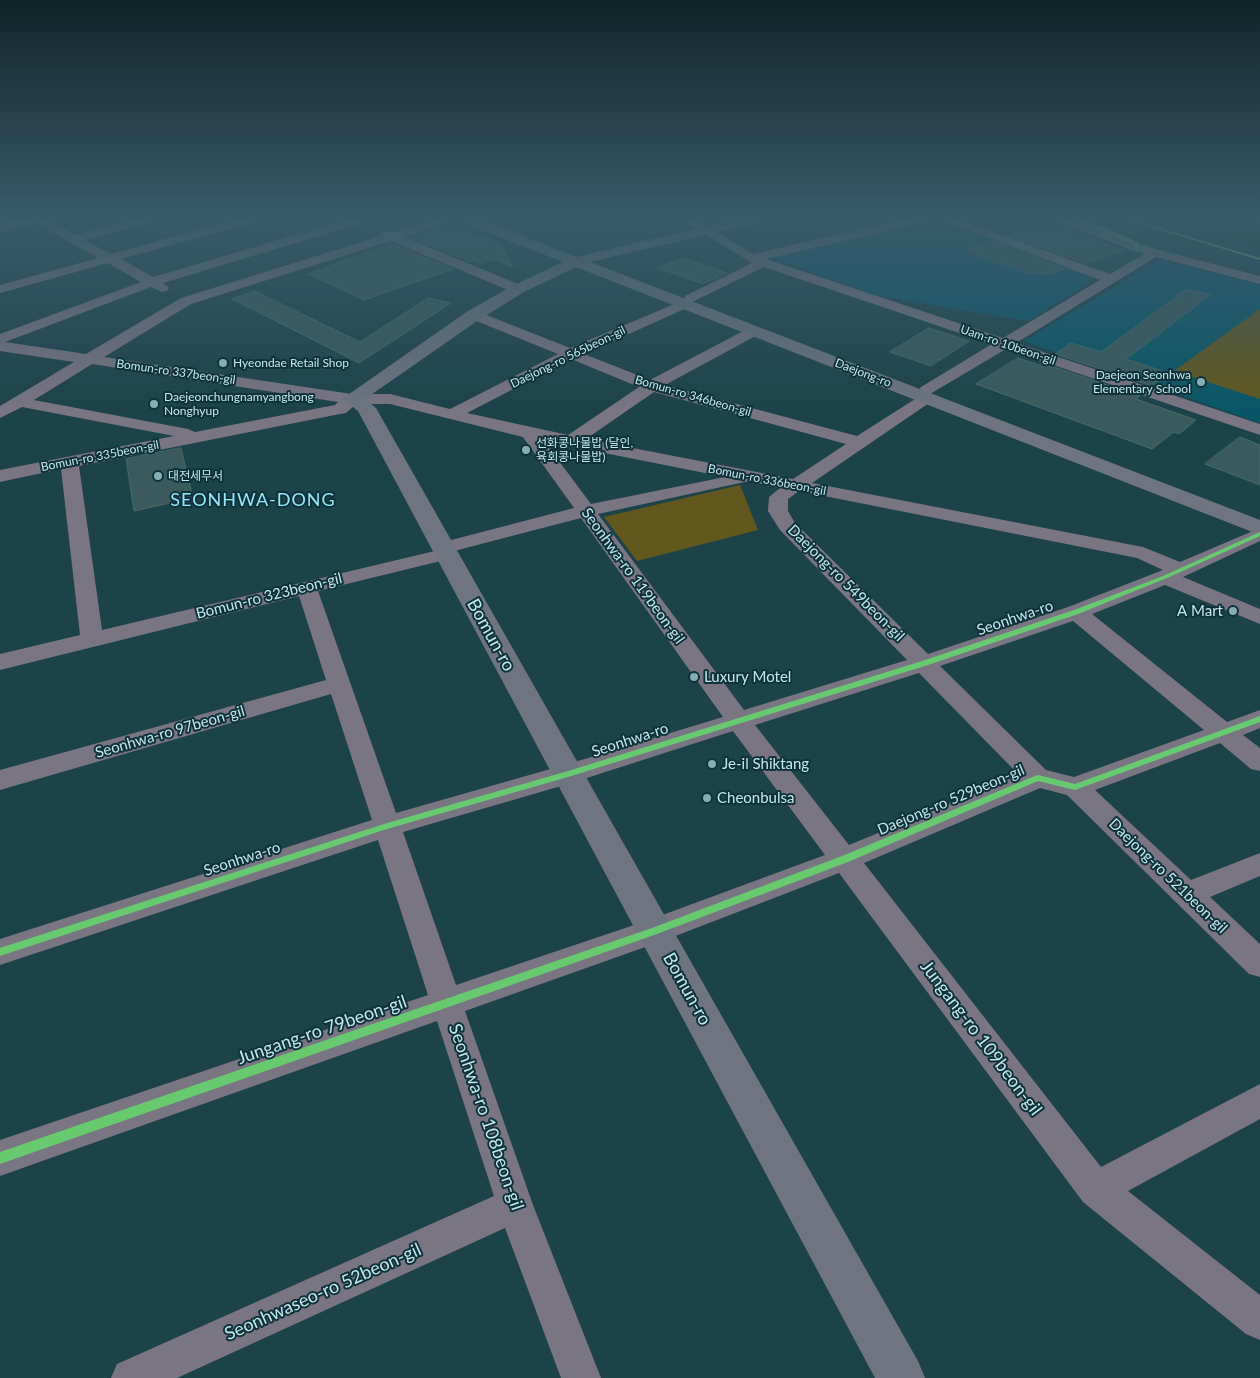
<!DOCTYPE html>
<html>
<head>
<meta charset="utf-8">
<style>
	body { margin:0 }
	canvas { display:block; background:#1c424a }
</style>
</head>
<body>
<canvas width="1260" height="1378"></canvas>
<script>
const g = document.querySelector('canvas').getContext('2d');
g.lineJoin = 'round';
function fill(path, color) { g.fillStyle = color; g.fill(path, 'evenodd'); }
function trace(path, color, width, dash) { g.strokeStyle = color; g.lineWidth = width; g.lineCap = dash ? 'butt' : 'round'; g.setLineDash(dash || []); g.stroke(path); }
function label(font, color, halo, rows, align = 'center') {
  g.font = font + ' Lato,"Noto Sans KR",sans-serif'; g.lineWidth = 4; g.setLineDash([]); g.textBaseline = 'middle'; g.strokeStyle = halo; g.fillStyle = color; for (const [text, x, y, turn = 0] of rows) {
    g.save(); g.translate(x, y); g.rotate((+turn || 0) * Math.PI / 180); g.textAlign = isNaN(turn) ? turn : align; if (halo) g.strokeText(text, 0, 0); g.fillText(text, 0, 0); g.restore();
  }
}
fill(new Path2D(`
	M933,219L1096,278L1028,321L879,296L764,255Z
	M1160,260L1260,285V423L1024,341Z`), '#085766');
fill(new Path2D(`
	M1260,309V399L1174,371Z
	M740,485L758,530L637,561L604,517Z`), '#62581d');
fill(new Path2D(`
	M1168,219H1206L1260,235V246Z`), '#103e27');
const building = new Path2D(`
	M1046,223L1125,250L1085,263L1009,236Z
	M445,225L501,244L513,267L493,259L479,264L477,260L471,262L411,238Z
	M992,241L1065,269L1047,275L1039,272L1032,275L966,251Z
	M393,244L453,269L364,300L308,274Z
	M683,258L727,273L703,284L658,268Z
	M1187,289L1210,295L1126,359L1169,373L1152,386L1055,354L1071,343L1101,352Z
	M255,291L360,342L428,298L451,303L359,363L232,299Z
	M929,328L969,341L931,366L890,352Z
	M1018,358L1039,365L1042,363L1140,396L1136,399L1196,420L1179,434L1174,432L1152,449L976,384Z
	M1240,437L1260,445V485L1205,464Z
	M181,448L193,498L134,511L126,459Z`);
fill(building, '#3b5a5e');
trace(building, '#46696d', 1);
fill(new Path2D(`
	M22,219H48L76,235L134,219H154L152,222L85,240L111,254L237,219H257L255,222L121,259L153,277L349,219L361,221L359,224L163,283L169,288L167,291L162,292L151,287L5,342L86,354L181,298L381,236L382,231L393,232L435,219H454L404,237L523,286L525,289L523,292H513L391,241L191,304L104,357L352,394H390L450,409L558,354L469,318L467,315L469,312H479L570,348L684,300L685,296L752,263L680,219H695L753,254L905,219H927L921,223L766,259L1003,338L1100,280L939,219H957L1110,274L1144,254L1047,219H1065L1159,250L1260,276V284L1156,257L1016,343L1260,424V435L1006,349L930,394L934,398L932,401L812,483L1143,547L1180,562L1260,528V541L1183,577L1260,609V624L1165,585L1092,614L1227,722L1260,710V728L1243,735L1260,748V771L1251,769L1220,743L1095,790L1191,880L1260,853V876L1210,897L1260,944V977L1249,974L1067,795L1040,788L864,863L1101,1167L1260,1084V1119L1128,1191L1260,1295V1340L1246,1334L1083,1202L839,873L665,940L465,1011L533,1205L601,1378H561L505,1228L177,1378H111L117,1364L494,1196L437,1021L0,1176V1140L428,995L378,840L0,965V939L372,820L331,694L0,790V770L326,680L299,596L0,670V654L80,635L61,469L0,482V470L174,436L22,407L0,418V406L74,362L0,351V334L141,282L108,263L0,293V285L98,258L37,223L0,232V224ZM764,267L992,344L921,387L919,390L923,394L857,436L665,385L759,334L761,331L759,328H749L650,380L584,354L689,307L690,303ZM571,359L639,387L568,435L467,413ZM92,364L338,402L335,405L195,432L188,429L34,400ZM654,392L846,444L793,479L586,439ZM356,404H390L523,437L574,508L436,544L433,548L435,551L102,630L79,466L340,414L346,413ZM544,441L725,477L591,504ZM749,481L780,488L769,497L768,511L780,530L907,660L744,710L598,514ZM799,491L1137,558L1163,570L1068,607L928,654L795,523L788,511V499ZM581,518L723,717L568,764L396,813L318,591L453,558L456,554L454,551ZM1073,621L1204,730L1074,777L1046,770L940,666ZM919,673L1019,775L849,845L755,725ZM733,731L825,855L649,920L456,985L403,832L568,784Z`), '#7a7583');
fill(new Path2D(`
	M459,219H479L576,257L738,219H764L757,223L590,262L1260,520V535L576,267L524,292L480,319L365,399L376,408L918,1361L925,1378H875L358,411L342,399L468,311L512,286L563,262L461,222Z
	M1065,219H1085L1124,235L1144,248L1142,251H1132Z
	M1252,219H1260V223L1254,222Z`), '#6e7581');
fill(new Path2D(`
	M1074,219H1080L1137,242L1139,248L1136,249L1134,244Z
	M1123,219H1129L1260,258V260Z
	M1260,532V536L1167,578L1078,614L928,665L568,777L387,829L0,956V948L387,823L568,771L922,661L1074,610L1163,576Z
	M1260,716V722L1075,790L1038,781L848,862L657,934L0,1164V1152L652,928L842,856L1035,776L1038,775L1075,784Z`), '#67ca6e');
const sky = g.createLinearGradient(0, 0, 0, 412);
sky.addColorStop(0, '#0f2429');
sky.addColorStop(0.53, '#3a5a6b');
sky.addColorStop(1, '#3a5a6b00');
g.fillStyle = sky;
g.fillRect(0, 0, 1260, 412);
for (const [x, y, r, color] of [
	[223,363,5,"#87adb7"],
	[1201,382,5,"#87adb7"],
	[154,404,5,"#87adb7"],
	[526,450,5,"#87adb7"],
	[158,476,5,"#87adb7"],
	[1233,611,5,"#87adb7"],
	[694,677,5,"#87adb7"],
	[712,764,5,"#87adb7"],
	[707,798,5,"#87adb7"]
]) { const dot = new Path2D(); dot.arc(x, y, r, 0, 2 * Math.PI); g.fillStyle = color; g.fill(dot); trace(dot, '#0f323a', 2); }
label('12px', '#c1e7f1', '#0f323a', [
	["Uam-ro 10beon-gil",1008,345,19],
	["Daejong-ro 565beon-gil",568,357,-26],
	["Bomun-ro 337beon-gil",176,372,8],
	["Daejong-ro",863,373,21],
	["Bomun-ro 346beon-gil",693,396,16],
	["Bomun-ro 335beon-gil",100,456,-11],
	["Bomun-ro 336beon-gil",767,480,11]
]);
label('12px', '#c1e7f1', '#0f323a', [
	["Hyeondae Retail Shop",233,363],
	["Daejeon Seonhwa",1191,375,"right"],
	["Elementary School",1191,389,"right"],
	["Daejeonchungnamyangbong",164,397],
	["Nonghyup",164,411],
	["선화콩나물밥 (달인,",536,443],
	["육회콩나물밥)",536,457],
	["대전세무서",168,476]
], 'left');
label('15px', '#c1e7f1', '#0f323a', [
	["Seonhwa-ro 119beon-gil",633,576,54],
	["Daejong-ro 549beon-gil",846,583,45],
	["Bomun-ro 323beon-gil",269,596,-14],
	["Seonhwa-ro",1015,618,-19],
	["Seonhwa-ro 97beon-gil",170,732,-16],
	["Seonhwa-ro",630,740,-18],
	["Daejong-ro 529beon-gil",951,800,-23],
	["Seonhwa-ro",242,859,-18],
	["Daejong-ro 521beon-gil",1168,876,44]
]);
label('15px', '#c1e7f1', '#0f323a', [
	["A Mart",1223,611,"right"],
	["Luxury Motel",704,677],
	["Je-il Shiktang",722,764],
	["Cheonbulsa",717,798]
], 'left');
g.letterSpacing = '1px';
label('18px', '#95e6fa', '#0f323a', [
	["SEONHWA-DONG",253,500]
]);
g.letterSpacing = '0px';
label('18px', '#c1e7f1', '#0f323a', [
	["Bomun-ro",491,635,61],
	["Bomun-ro",687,989,61],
	["Jungang-ro 79beon-gil",322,1030,-19],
	["Jungang-ro 109beon-gil",981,1038,53],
	["Seonhwa-ro 108beon-gil",486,1117,71],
	["Seonhwaseo-ro 52beon-gil",323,1292,-24]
]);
</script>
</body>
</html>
